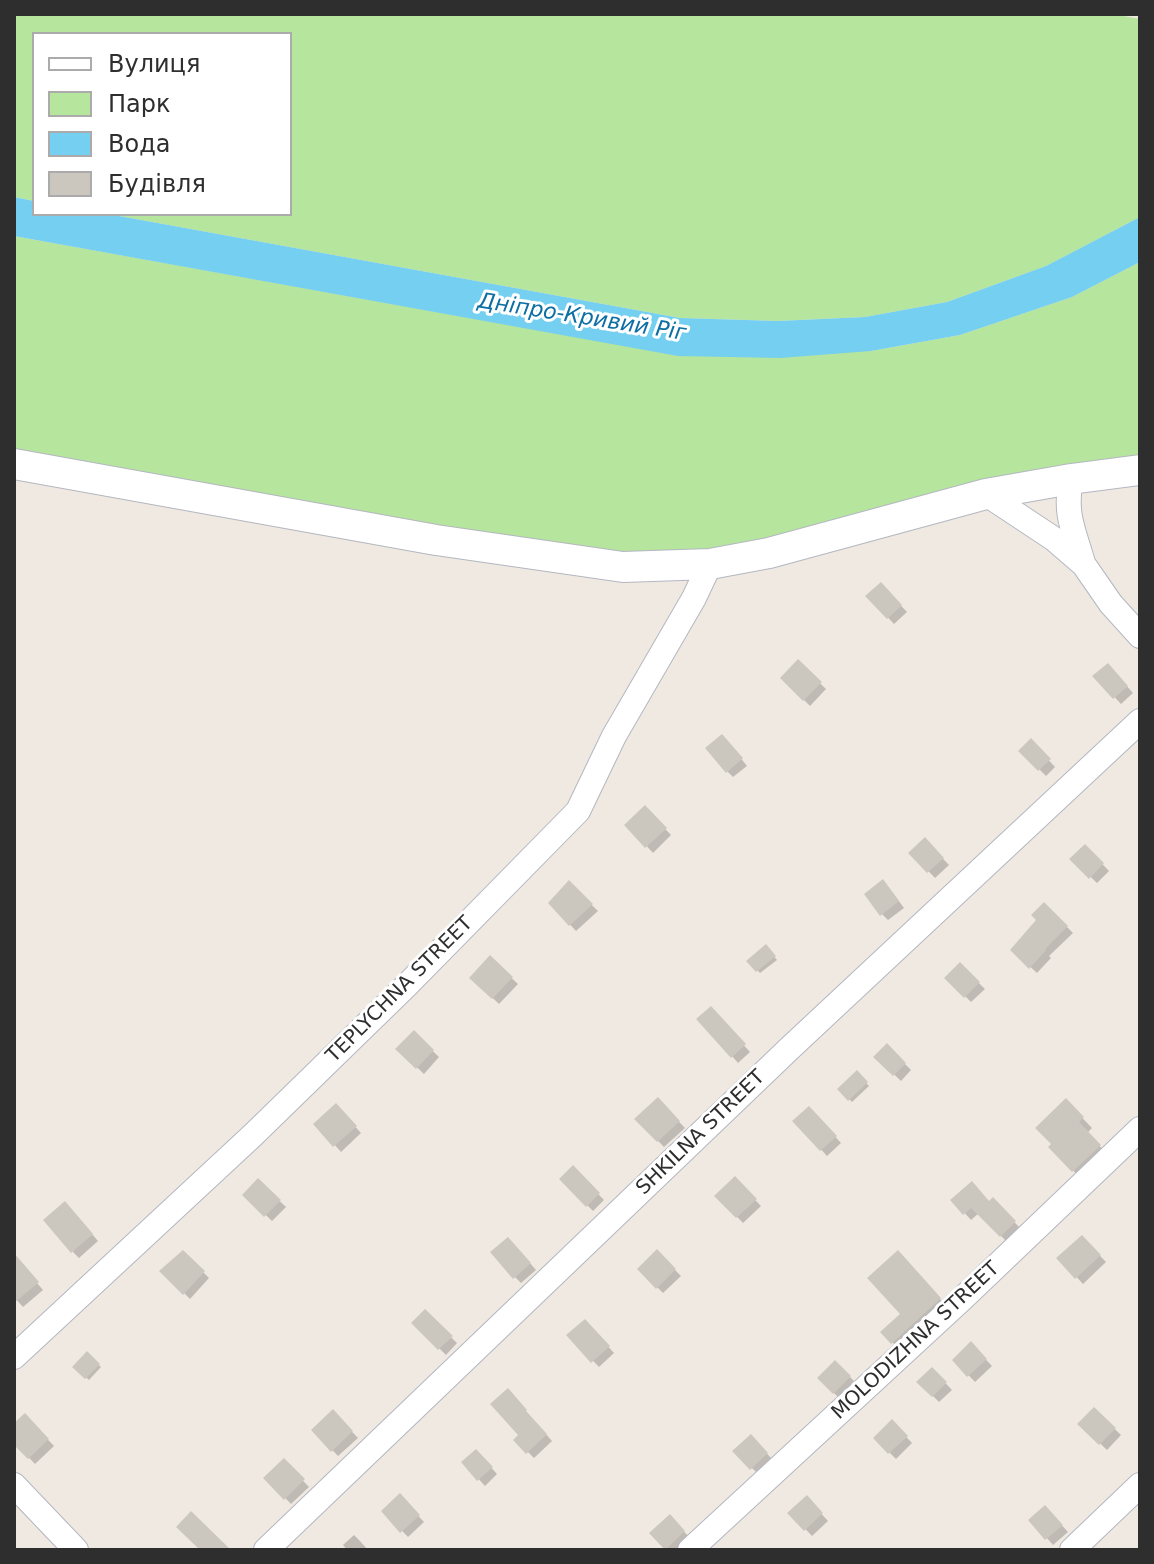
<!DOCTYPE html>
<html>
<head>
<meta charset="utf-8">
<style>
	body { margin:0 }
	#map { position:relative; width:1154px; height:1564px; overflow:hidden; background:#efe9e1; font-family:"DejaVu Sans",sans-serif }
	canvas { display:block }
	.frame { position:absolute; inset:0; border:16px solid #2e2e2e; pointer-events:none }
	.legend { position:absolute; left:32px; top:32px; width:260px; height:184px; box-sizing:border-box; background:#fff; border:2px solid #ababab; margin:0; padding:10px 14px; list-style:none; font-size:24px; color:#2e2e2e }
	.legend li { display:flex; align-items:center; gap:16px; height:40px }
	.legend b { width:40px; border:2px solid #ababab }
</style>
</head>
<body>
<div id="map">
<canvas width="1154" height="1564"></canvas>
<div class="frame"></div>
<ul class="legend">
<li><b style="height:10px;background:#fff"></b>Вулиця</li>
<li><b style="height:22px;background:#b6e59e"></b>Парк</li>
<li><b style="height:22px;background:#75cff0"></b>Вода</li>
<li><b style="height:22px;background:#cbc7bf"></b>Будівля</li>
</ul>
</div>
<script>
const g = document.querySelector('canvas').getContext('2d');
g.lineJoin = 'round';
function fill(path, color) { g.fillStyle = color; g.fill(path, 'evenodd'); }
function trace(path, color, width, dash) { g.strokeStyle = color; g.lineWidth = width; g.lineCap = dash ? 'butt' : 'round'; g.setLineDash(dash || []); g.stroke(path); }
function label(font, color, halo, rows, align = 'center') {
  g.font = font + ' "DejaVu Sans",sans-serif'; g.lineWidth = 6; g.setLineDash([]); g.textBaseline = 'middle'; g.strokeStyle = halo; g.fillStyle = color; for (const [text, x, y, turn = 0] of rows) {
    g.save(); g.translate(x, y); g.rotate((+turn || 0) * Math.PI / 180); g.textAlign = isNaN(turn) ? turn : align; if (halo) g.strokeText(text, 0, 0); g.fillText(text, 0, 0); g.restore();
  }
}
fill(new Path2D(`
	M14,14H1113L1140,19V217L1046,266L947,302L865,317L778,321L680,318L108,214H290V34H34V201L14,197Z
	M14,236L571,336L871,351L960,335L1072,297L1140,262V470L769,553L623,567L14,464Z`), '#b6e59e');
fill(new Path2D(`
	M14,197L34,201V214H108L680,318L778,321L865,317L947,302L1046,266L1140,217V262L1072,297L960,335L871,351L780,358L678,356L14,236Z`), '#75cff0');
fill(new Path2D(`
	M881,585L907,612L894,624L868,596Z
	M798,662L826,689L810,706L782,678Z
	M1108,665L1133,693L1121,704L1095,676Z
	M1031,741L1055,767L1046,776L1021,751Z
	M728,742L747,766L733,777L727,771Z
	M645,808L671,835L653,853L627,825Z
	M925,840L949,865L935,878L911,853Z
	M1085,846L1109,871L1097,883L1072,859Z
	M569,883L598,911L576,931L550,903Z
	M889,888L904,908L888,920L882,914Z
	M1044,904L1073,933L1049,956L1051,958L1037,973L1012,950L1039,920Z
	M766,947L777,960L760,973L749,961Z
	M490,958L518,984L499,1004L472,978Z
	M960,965L985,989L971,1002L947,978Z
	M711,1009L750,1052L738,1063L732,1056Z
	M414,1033L439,1057L424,1074L398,1049Z
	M887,1046L911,1070L901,1081L876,1057Z
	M857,1073L869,1086L852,1102L840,1089Z
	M658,1100L685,1128L664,1147L637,1119Z
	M1066,1101L1092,1128L1087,1133L1109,1156L1083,1181L1051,1147Z
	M336,1106L361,1133L341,1152L316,1124Z
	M809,1108L841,1143L827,1156L795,1121Z
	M573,1168L604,1200L593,1211L561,1179Z
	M735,1179L761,1206L743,1223L717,1196Z
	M258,1181L286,1207L272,1221L245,1195Z
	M953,1200L989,1203L993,1200L1021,1229L1007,1242L979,1213L971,1220Z
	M71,1210L98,1241L79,1258L73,1252Z
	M1082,1237L1106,1262L1083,1284L1059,1258Z
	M514,1245L536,1270L521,1283L515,1277Z
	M183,1252L209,1278L190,1299L162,1271Z
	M657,1252L681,1276L663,1293L639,1269Z
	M14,1256L43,1290L23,1307L14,1297Z
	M907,1262L949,1309L902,1352L883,1333L903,1314Z
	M425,1312L457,1343L446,1355L414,1323Z
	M585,1321L614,1353L599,1367L569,1336Z
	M971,1344L992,1366L975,1382L954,1360Z
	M87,1354L101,1367L89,1380L75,1367Z
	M835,1362L856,1383L840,1399L819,1378Z
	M932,1369L952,1390L939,1402L919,1382Z
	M508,1391L552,1441L534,1458L516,1440L521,1435Z
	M1094,1409L1121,1435L1107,1450L1080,1424Z
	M333,1412L358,1438L338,1456L313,1430Z
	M25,1416L54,1446L35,1464L14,1442V1426Z
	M892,1422L912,1443L896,1459L875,1438Z
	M751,1437L773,1460L758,1474L735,1451Z
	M476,1451L497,1474L485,1486L464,1463Z
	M284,1461L309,1487L291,1504L266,1478Z
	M400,1496L424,1522L408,1537L383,1511Z
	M807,1498L828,1521L812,1536L790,1513Z
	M1045,1507L1068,1532L1053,1545L1031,1520Z
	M670,1517L690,1538L677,1550H668L652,1533Z
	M354,1535L360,1541L368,1550H347L343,1545Z`), '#0003');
fill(new Path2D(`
	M881,582L902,605L887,619L865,596Z
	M798,659L822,682L803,701L780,678Z
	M1108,663L1128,686L1113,699L1092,676Z
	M722,734L743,758L726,773L705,748Z
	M1031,738L1051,759L1038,771L1018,751Z
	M645,805L667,828L645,848L624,825Z
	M925,837L944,858L927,873L908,853Z
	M1085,844L1104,863L1089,879L1069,859Z
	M883,879L899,901L880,916L864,894Z
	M569,880L593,904L569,926L548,903Z
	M1044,902L1068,926L1045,949L1046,950L1029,969L1010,950L1036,920L1031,915Z
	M766,944L776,956L756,972L746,961Z
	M490,955L513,977L492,999L469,978Z
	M960,962L980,982L964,998L944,978Z
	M711,1006L746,1044L731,1058L696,1019Z
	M414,1030L434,1050L416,1069L395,1049Z
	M887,1043L906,1063L893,1076L873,1057Z
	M857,1070L868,1082L848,1101L837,1089Z
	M658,1097L680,1121L657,1142L634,1119Z
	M1066,1098L1084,1117L1079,1122L1101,1145L1072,1172L1048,1147L1051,1144L1035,1128Z
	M336,1103L357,1126L333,1147L313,1124Z
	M809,1106L837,1136L820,1151L792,1121Z
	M573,1165L600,1193L586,1207L559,1179Z
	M735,1176L757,1199L736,1218L714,1196Z
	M258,1178L281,1200L264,1217L242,1195Z
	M972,1181L989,1201L993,1197L1016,1221L1000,1237L971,1208L963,1215L950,1200Z
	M65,1201L93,1234L71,1253L43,1220Z
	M1082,1235L1101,1255L1075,1279L1056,1258Z
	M508,1237L531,1263L513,1279L490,1252Z
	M657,1249L676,1269L656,1289L637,1269Z
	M183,1250L205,1271L183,1295L159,1271Z
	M898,1250L941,1298L891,1344L880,1332L900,1314L867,1278Z
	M14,1253L39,1282L14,1303Z
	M425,1309L453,1336L438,1350L411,1323Z
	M585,1319L610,1346L591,1363L566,1335Z
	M971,1341L987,1359L967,1377L952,1360Z
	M87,1351L100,1364L85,1379L72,1367Z
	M835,1360L851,1376L833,1394L817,1378Z
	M932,1367L947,1382L932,1397L916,1382Z
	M508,1388L527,1410L526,1411L547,1434L526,1454L513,1440L518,1435L490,1404Z
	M1094,1407L1116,1428L1099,1445L1077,1424Z
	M333,1409L353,1431L331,1452L311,1430Z
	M25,1413L49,1439L28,1459L14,1445V1423Z
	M892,1419L908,1436L888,1454L873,1438Z
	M751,1434L768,1453L750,1470L732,1451Z
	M476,1449L493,1467L477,1481L461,1462Z
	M284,1458L305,1479L284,1500L263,1478Z
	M400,1493L420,1515L400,1533L381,1511Z
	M807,1495L823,1513L804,1531L787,1513Z
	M1045,1505L1063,1525L1045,1540L1028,1520Z
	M191,1511L231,1550H200L176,1527Z
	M670,1514L685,1531L665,1550L649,1533Z`), '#cbc7bf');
const minor = new Path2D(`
	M1071,479C1064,515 1074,530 1083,563
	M986,494L1054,539L1084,565L1111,604L1140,636
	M14,1357L253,1135L407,985L578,811L614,736L694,598L710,564
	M14,1485L76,1550
	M266,1550L790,1048L1140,721
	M690,1550L962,1299L1140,1129
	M1072,1550L1140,1485`);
const tertiary = new Path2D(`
	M14,464L436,540L623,567L710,564L769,553L986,494L1071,479L1140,470`);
trace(minor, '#b4b7c1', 26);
trace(tertiary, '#b4b7c1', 32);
trace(minor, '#fff', 24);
trace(tertiary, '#fff', 30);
label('20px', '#2e2e2e', '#fff', [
	["TEPLYCHNA STREET",400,990,-45],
	["SHKILNA STREET",701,1133,-44],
	["MOLODIZHNA STREET",916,1341,-43]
]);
label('italic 22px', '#0d6fa3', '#fff', [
	["Дніпро-Кривий Ріг",582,318,9]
]);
</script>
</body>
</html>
